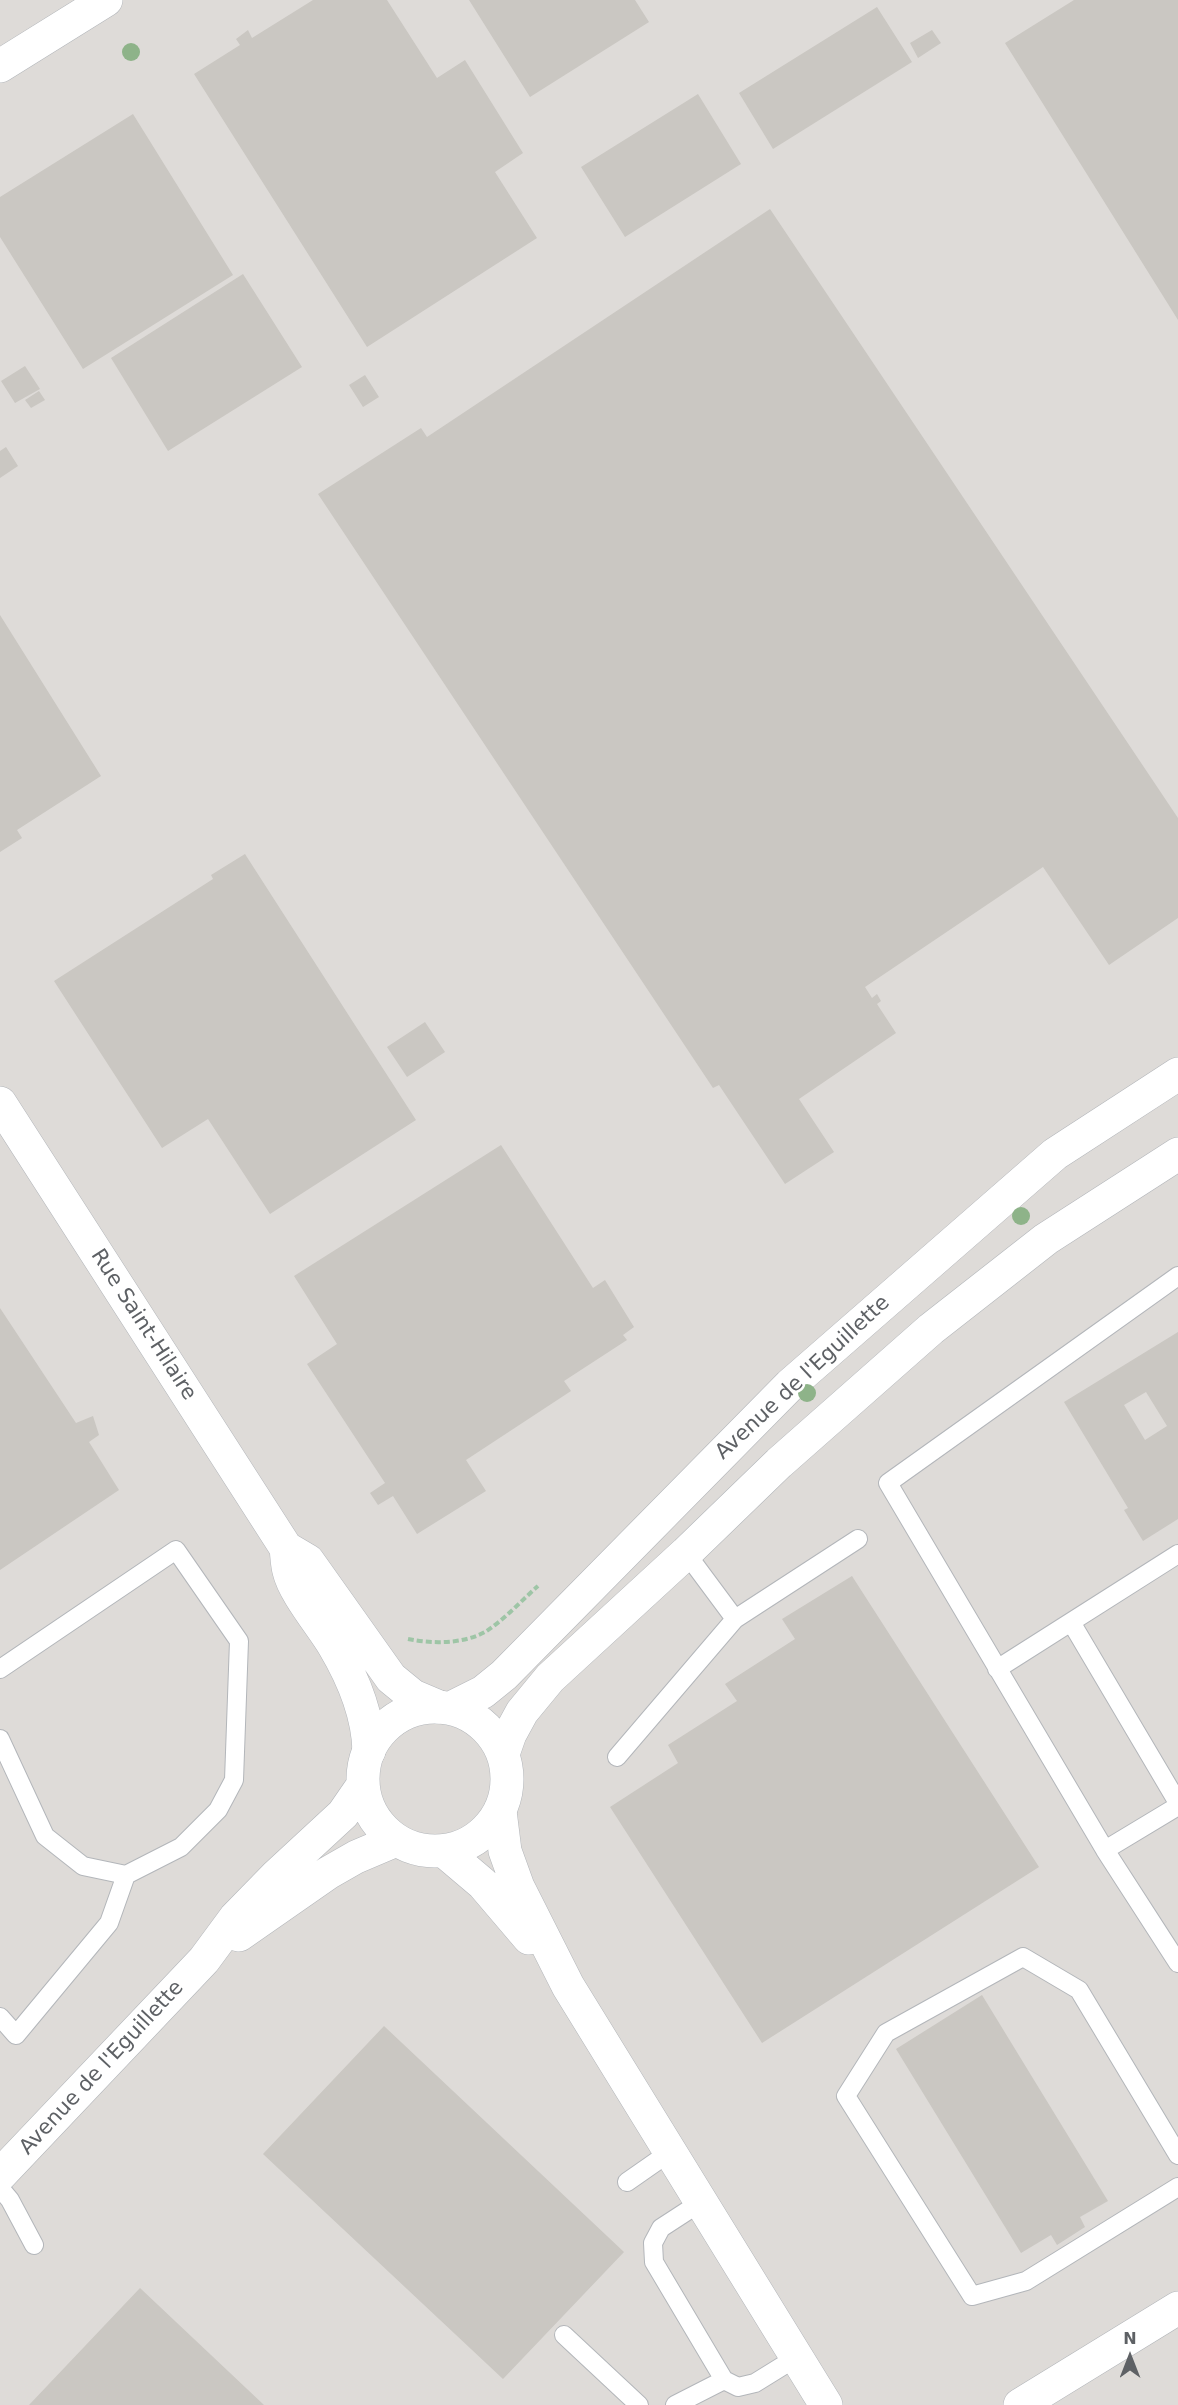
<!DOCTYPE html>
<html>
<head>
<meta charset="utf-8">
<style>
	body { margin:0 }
	#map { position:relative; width:1178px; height:2405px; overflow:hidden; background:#efece6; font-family:"DejaVu Sans",sans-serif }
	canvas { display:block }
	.north { position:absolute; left:1100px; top:2327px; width:60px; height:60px; -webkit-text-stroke:4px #fff; paint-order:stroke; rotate:0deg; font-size:16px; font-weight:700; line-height:24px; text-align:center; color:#5e6165 }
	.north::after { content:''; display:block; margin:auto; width:21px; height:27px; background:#5e6165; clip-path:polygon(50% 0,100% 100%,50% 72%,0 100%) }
</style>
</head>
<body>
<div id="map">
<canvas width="1178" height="2405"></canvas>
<div class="north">N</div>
</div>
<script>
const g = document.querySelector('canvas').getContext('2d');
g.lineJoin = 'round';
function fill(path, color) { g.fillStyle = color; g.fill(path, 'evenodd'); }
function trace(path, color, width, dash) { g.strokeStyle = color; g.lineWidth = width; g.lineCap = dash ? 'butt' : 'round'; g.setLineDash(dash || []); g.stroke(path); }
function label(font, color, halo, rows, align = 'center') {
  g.font = font + ' "DejaVu Sans",sans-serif'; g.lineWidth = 5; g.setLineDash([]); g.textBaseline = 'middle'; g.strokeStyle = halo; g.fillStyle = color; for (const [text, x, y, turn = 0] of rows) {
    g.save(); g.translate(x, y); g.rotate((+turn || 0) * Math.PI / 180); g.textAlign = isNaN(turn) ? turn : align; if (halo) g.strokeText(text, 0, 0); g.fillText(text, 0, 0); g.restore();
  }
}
fill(new Path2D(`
	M0,0H1178V2405H0Z`), '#dedbd8');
fill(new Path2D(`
	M313,0H387L437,78L465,60L523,153L495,172L537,238L367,347L194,74L240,45L236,39L248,30L252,38Z
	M469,0H635L649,22L530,97Z
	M1074,0H1178V320L1005,43Z
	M877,7L912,62L773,149L739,93Z
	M932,30L941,43L918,58L910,43Z
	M698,94L741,164L625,237L581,167Z
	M133,114L233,275L83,369L0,237V197Z
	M770,209L1178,818V918L1109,965L1043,867L865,987L872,998L877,994L881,1001L877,1004L896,1033L799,1099L834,1152L785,1184L719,1085L713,1088L318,494L421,428L427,437Z
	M243,274L302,367L168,451L111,358Z
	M25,366L40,389L15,403L1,381Z
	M365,375L379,397L363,407L349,385Z
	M39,391L45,400L31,408L25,400Z
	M6,447L18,466L0,478V451Z
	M0,615L101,776L17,830L22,838L0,852Z
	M245,854L416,1120L270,1214L208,1119L162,1148L54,981L213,879L211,875Z
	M425,1022L445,1052L407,1077L387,1047Z
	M501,1145L593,1288L605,1280L634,1327L623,1335L627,1340L564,1381L571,1391L466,1460L486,1491L417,1534L393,1496L378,1505L370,1493L385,1483L307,1364L337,1344L294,1276Z
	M0,1308L76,1423L93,1416L99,1435L89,1442L119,1490L0,1570Z
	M1178,1332V1519L1143,1541L1124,1510L1128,1508L1064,1402ZM1146,1392L1167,1426L1145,1440L1124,1405Z
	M852,1576L1039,1867L762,2043L610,1807L678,1763L668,1745L737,1701L725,1684L795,1639L782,1619Z
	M982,1995L1108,2201L1080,2217L1085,2227L1057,2245L1051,2235L1021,2253L896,2049Z
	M384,2026L624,2252L503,2379L263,2154Z
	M140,2288L264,2405H29Z`), '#cac7c2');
const service = new Path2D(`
	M1178,1276L888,1483L1105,1850L1178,1963
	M686,1553L735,1619
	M1071,1622L1178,1803
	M0,1669L176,1550L239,1641L234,1780L218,1810L181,1847L126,1875L83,1866L45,1836L0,1739
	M997,1669L1178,1554
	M617,1757L735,1619L858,1539
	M1105,1850L1178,1806
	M0,2017L16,2035L109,1923L126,1875
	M1178,2155L1079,1990L1023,1957L886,2033L846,2096L972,2296L1026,2281L1178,2187
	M627,2182L670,2152
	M0,2188L10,2200L34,2245
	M701,2202L661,2228L653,2243L654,2262L724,2380L738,2387L755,2383L797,2357
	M564,2335L639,2405
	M675,2405L724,2380`);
const minor = new Path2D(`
	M0,66L106,0
	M0,1103L286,1548C287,1556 287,1564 289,1571C294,1593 323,1627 334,1646C353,1678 368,1714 369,1751
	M286,1548L308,1561L391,1678L413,1696L439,1707
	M500,1811L505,1851L518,1887L568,1986L826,2405
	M444,1851L483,1884L529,1938
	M1020,2405L1178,2308`);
const tertiary = new Path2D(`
	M363 1779a72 72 0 1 1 144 0a72 72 0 1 1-144 0Z
	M451,1708L483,1692L504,1675L790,1385L1055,1154L1178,1074
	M503,1754L510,1734L522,1712L550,1678L686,1553L779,1463L931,1329L1046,1239L1178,1154
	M239,1935L328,1873L356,1857L396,1840
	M0,2175L204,1960L235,1918L277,1875L343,1814L363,1785`);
trace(service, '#b3b6ba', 20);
trace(minor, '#b3b6ba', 34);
trace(tertiary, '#b3b6ba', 34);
trace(new Path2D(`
	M408,1639C432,1644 463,1644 485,1632C504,1620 521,1601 538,1586`), '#9ec5a6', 4, [6, 3]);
trace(service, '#fff', 18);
trace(minor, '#fff', 33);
trace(tertiary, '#fff', 33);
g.fillStyle = '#8eb389';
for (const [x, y] of [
	[131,52],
	[1021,1216],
	[807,1393]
]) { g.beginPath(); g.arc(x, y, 9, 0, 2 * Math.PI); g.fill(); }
label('21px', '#5e6165', '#fff', [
	["Rue Saint-Hilaire",143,1325,57],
	["Avenue de l'Eguillette",803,1378,-43],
	["Avenue de l'Eguillette",102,2068,-47]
]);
</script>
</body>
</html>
